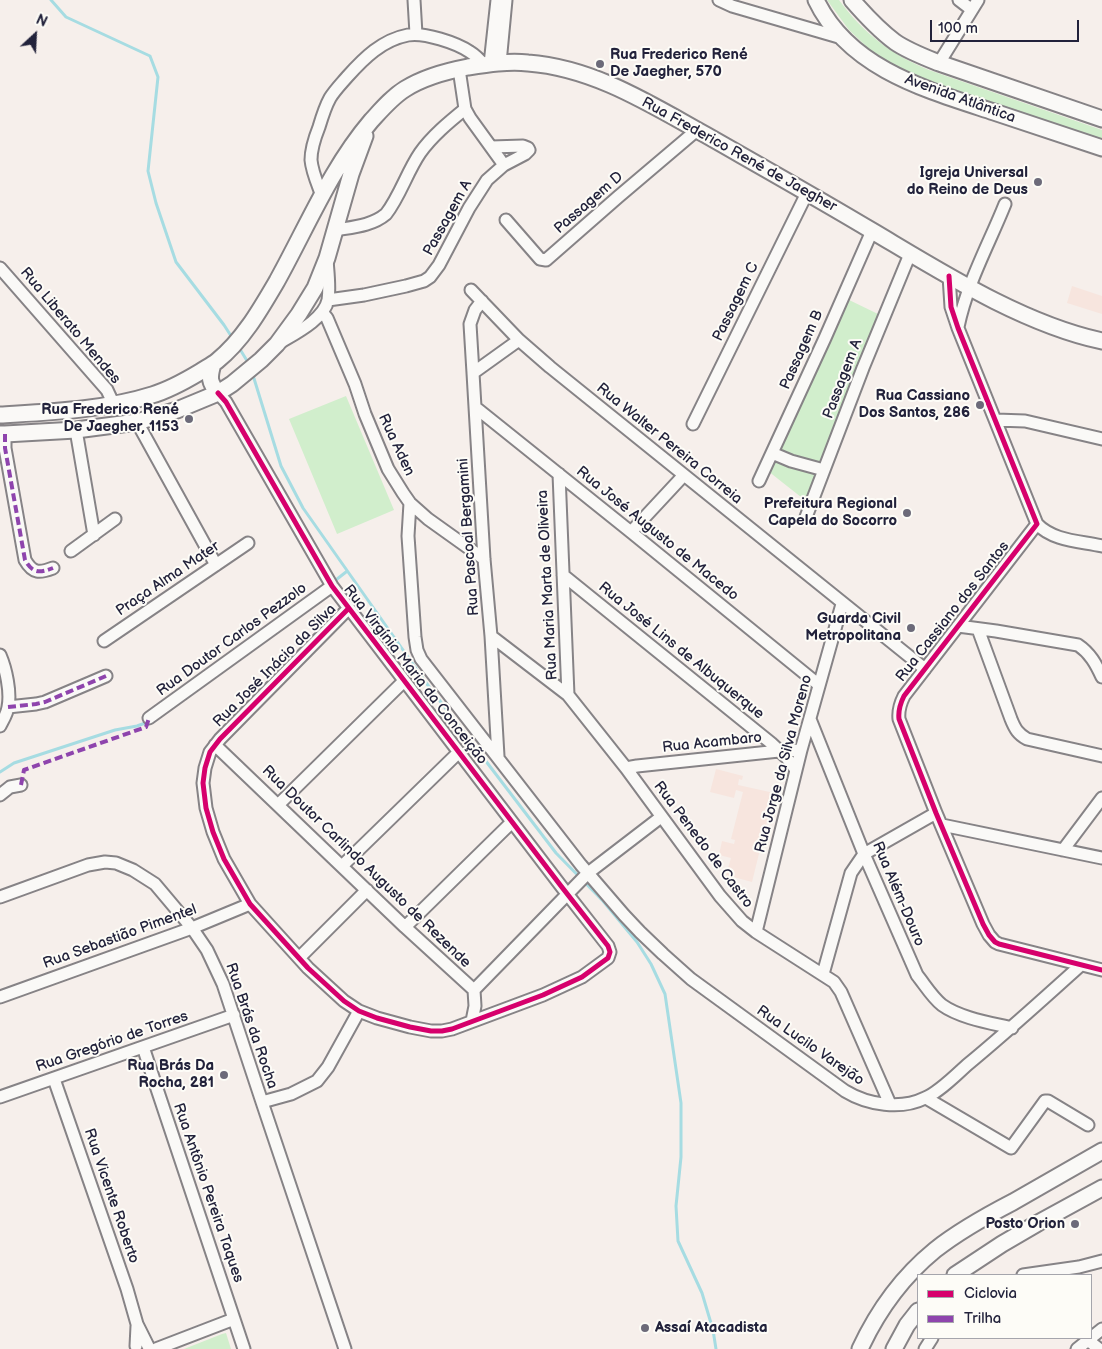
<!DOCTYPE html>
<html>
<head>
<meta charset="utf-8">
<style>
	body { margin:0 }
	#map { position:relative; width:1102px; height:1349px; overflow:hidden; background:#f6efeb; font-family:"Balsamiq Sans",sans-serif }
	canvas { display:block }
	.legend { position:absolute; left:917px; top:1274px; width:175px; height:65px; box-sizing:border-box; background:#fdfcf7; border:1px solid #a5a5ac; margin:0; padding:6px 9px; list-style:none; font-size:15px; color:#22223b }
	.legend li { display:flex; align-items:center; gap:10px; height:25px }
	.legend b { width:25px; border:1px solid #a5a5ac }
	.north { position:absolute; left:10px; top:10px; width:50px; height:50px; -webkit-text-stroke:4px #fdfcf7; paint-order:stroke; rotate:25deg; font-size:14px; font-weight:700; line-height:20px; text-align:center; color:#22223b }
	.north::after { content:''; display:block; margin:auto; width:18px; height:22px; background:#22223b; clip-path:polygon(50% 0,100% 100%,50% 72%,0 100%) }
	.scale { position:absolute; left:930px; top:20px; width:149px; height:22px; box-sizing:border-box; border:2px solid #22223b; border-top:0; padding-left:6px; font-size:15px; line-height:18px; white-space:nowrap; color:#22223b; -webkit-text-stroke:4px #fdfcf7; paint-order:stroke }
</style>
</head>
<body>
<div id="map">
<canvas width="1102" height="1349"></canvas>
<ul class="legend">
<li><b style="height:6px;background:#d6006c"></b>Ciclovia</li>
<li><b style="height:6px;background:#8e44ad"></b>Trilha</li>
</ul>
<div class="north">N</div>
<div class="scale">100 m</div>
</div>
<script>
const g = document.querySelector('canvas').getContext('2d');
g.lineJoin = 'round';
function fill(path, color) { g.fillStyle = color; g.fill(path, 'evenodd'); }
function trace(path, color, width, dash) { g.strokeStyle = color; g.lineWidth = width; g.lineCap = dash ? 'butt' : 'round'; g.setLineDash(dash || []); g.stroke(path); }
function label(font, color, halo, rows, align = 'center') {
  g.font = font + ' "Balsamiq Sans",sans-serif'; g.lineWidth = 4; g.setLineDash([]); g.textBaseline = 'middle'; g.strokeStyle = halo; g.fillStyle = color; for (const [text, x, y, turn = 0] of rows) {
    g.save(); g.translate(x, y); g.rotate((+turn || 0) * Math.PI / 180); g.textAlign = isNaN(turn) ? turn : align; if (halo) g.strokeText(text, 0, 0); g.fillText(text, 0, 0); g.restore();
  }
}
fill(new Path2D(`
	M1072,286L1102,296V314L1067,303Z
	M716,769L743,776L742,780L739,779L738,785L774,793L752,882L726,875L731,858L719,855L722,841L734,844L735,840L731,839L743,792L736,790L734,798L710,792Z`), '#f7e5de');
fill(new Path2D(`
	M827,0H839C863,33 892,55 929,70L1102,130V143L923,83L881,60L870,50L849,30Z
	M845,298L878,314L806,501L768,471Z
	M346,396L394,510L337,534L289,419Z
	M226,1333L231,1349H184L222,1334Z`), '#d1eecc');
trace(new Path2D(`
	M51,0L66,17L150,56L158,77L148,171L156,203L176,262L224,325L233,339
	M238,346L249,364
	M252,372L281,466L303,508L427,684L556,853L603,901L637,942L651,964L665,994L681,1103V1157L676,1206L678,1241L702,1293L713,1330L716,1349
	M332,583L346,572
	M0,772L14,763L115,730L137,726L148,722`), '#a6dce2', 3);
const minor = new Path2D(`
	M414,0L416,34
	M719,0L732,6L842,38
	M959,0L972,10
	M500,63L506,0
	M939,63L978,0
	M490,64L497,0
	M459,69L465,109L470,118L504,165
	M322,196C318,185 312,172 311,160C311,148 315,137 319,127C322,117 325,107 330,98C335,90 341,84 347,77C364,58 382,40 408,35C424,32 457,43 470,52C475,55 480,60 484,65
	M506,220L540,259L546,260L618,197L697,130
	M335,230C352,227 372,226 386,214C400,196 407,172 420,153C432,136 449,122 465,109
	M0,268L107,390L114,405
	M949,276L951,307L958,328L1037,524L904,696C900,704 898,710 899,719L936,813L983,924L989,935L995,942L999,944L1102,970
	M471,290L519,340L550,367L925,669
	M328,300L364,295L406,286L424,281L430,277L439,265L469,208L487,180L504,165L525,154L529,150L528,148L523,146L491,147
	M322,312L327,318L355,384L365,414L388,469L403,493L410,503L428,519L484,559
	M958,327C967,283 989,244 1005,204
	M281,342C296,333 324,319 328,300C330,287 328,273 327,260
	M473,373L470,324L475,310L482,301
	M218,393L226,402L332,586L561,886L608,946L610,952L608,958L582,977L543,995L452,1029L442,1031H431L410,1027L377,1018L359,1011L344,1001L308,968L250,904L224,859L213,832L206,808L203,783L205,768L210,752L220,739L348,609
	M475,407L631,532L819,685
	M996,420L1025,421L1102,439
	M137,422L216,565
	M693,424L807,193
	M76,430L94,535
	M5,434V448L25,560C33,574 40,573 53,568
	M772,453L791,461L824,470
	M559,474L568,695
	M759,481L825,338L872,231
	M410,503L408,536L415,637L417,650L421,659L581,865L624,915L640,932L663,954L691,979L845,1091C868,1105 901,1110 925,1098C938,1093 956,1075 967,1065C1006,1033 1043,999 1081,965
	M806,517L863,368L910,254
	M1037,524C1053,541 1080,541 1102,546
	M631,532L684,475
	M71,551L115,519
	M563,575L771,743L786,757L796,770
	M958,626L996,631L1078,645C1090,653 1096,664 1102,677
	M978,629L1011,719C1015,729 1018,734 1027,739L1102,756
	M491,636L568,695L626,768L720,896L742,921L756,932L834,982L841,992L890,1104
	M104,641L248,543
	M0,655C6,669 11,692 8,707C7,714 3,720 0,726
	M8,707L36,704L45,702L106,676
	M149,718L332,586
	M810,719L864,854L917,975C925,985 932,997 942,1005C960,1018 991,1023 1012,1028
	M215,745L405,927L474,990L475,1006L472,1021
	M498,756L491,636L484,559L473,373L519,340
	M626,768L637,766L779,751L801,750
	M0,795L10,787L21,785
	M278,805L404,681
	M942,825L1102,858
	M1063,850L1102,798
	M342,866L459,752
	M0,897L88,865L105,862L116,863L133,870L155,884L192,928L207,950L223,984L262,1102L345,1349
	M405,927L512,822
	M756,932L801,750L842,604
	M299,958L367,890
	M823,974L851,873L864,854L936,813
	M474,990L588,873L661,817
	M0,997L192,928L250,904
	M143,1047L244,1349
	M54,1079L127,1289L137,1324L149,1348
	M0,1097L234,1015
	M926,1098L1011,1148L1045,1101H1048L1088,1125
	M262,1102L291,1094L317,1081L328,1067L359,1011
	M1023,1275L1079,1267L1102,1261
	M1089,1341L1099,1349
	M136,1346L137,1326
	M156,1349L234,1319
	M925,1349L932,1338
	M1077,1349L1102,1329`);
const major = new Path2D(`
	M816,0C849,69 927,90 994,112C1030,124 1066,136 1102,148
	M852,0C865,15 879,30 895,42C908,51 924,57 939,63L1102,119
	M213,364C209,378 209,382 218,393
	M0,415C49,412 105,410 152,395C169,390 185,381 200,372C206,368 212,365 217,361C243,340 260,310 277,281C307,227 331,168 371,121C382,109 392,97 405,89C424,77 447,71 468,67C488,64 508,61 528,63C594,68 650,104 706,135C762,167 819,199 874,232C943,273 1023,324 1102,341
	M0,434H5L76,430L137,422L177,410L218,393L232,384L261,360L277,344L299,314L315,288L327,258L351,174L365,136
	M955,1275L1002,1244L1038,1223L1102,1188
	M860,1349C878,1310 902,1277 935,1250C959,1231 986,1216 1013,1202C1043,1185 1072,1168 1102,1151
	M894,1349L907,1325L918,1311`);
trace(minor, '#868386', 15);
trace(major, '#868386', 19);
trace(minor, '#faf9f7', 11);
trace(major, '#faf9f7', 15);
trace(new Path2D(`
	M5,434V448L25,560C33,574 40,573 53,568
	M8,707L36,704L45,702L106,676
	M21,785L24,770L146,727L149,718`), '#8e44ad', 4, [8, 4]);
trace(new Path2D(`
	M949,276L951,307L958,328L1037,524L904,696C900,704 898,710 899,719L936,813L983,924L989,935L995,942L999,944L1102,970
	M218,393L226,402L332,586L561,886L608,946L610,952L608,958L582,977L543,995L452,1029L442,1031H431L410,1027L377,1018L359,1011L344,1001L308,968L250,904L224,859L213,832L206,808L203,783L205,768L210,752L220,739L348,609`), '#d6006c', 5);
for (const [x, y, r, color] of [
	[600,64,5,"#6c6a79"],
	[1038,182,5,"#6c6a79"],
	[980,405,5,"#6c6a79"],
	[189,419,5,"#6c6a79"],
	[907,513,5,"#6c6a79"],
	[911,628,5,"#6c6a79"],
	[224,1075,5,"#6c6a79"],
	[1075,1224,5,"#6c6a79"],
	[645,1328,5,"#6c6a79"]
]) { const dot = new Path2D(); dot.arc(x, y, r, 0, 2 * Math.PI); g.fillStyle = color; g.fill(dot); trace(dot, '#fdfcf7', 2); }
label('bold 15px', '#22223b', '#fdfcf7', [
	["Rua Frederico René",610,55,"left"],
	["De Jaegher, 570",610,72,"left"],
	["Igreja Universal",1028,173],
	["do Reino de Deus",1028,190],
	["Rua Cassiano",970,396],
	["Dos Santos, 286",970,413],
	["Rua Frederico René",179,410],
	["De Jaegher, 1153",179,427],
	["Prefeitura Regional",897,504],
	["Capela do Socorro",897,521],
	["Guarda Civil",901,619],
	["Metropolitana",901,636],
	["Rua Brás Da",214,1066],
	["Rocha, 281",214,1083],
	["Posto Orion",1065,1224],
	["Assaí Atacadista",655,1328,"left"]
], 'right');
label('15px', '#22223b', '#fdfcf7', [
	["Avenida Atlântica",960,99,20],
	["Rua Frederico René de Jaegher",739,155,29],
	["Passagem D",589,203,-41],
	["Passagem A",448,218,-61],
	["Passagem C",736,302,-64],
	["Rua Liberato Mendes",70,326,50],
	["Passagem B",802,350,-66],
	["Passagem A",843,379,-69],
	["Rua Walter Pereira Correia",669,444,39],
	["Rua Aden",396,445,65],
	["Rua José Augusto de Macedo",657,534,39],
	["Rua Pascoal Bergamini",469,537,-94],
	["Praça Alma Mater",168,579,-34],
	["Rua Maria Marta de Oliveira",548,585,-93],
	["Rua Cassiano dos Santos",953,612,-52],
	["Rua Doutor Carlos Pezzolo",232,640,-36],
	["Rua José Lins de Albuquerque",681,651,39],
	["Rua José Inácio da Silva",275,666,-45],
	["Rua Virgínia Maria da Conceição",415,675,52],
	["Rua Acambaro",712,743,-6],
	["Rua Jorge da Silva Moreno",784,764,-75],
	["Rua Penedo de Castro",703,845,53],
	["Rua Doutor Carlindo Augusto de Rezende",366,867,44],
	["Rua Além-Douro",898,894,67],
	["Rua Sebastião Pimentel",120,937,-20],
	["Rua Brás da Rocha",251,1026,71],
	["Rua Gregório de Torres",112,1042,-19],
	["Rua Lucilo Varejão",810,1046,35],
	["Rua Antônio Pereira Taques",208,1193,71],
	["Rua Vicente Roberto",111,1196,71]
]);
</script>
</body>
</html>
